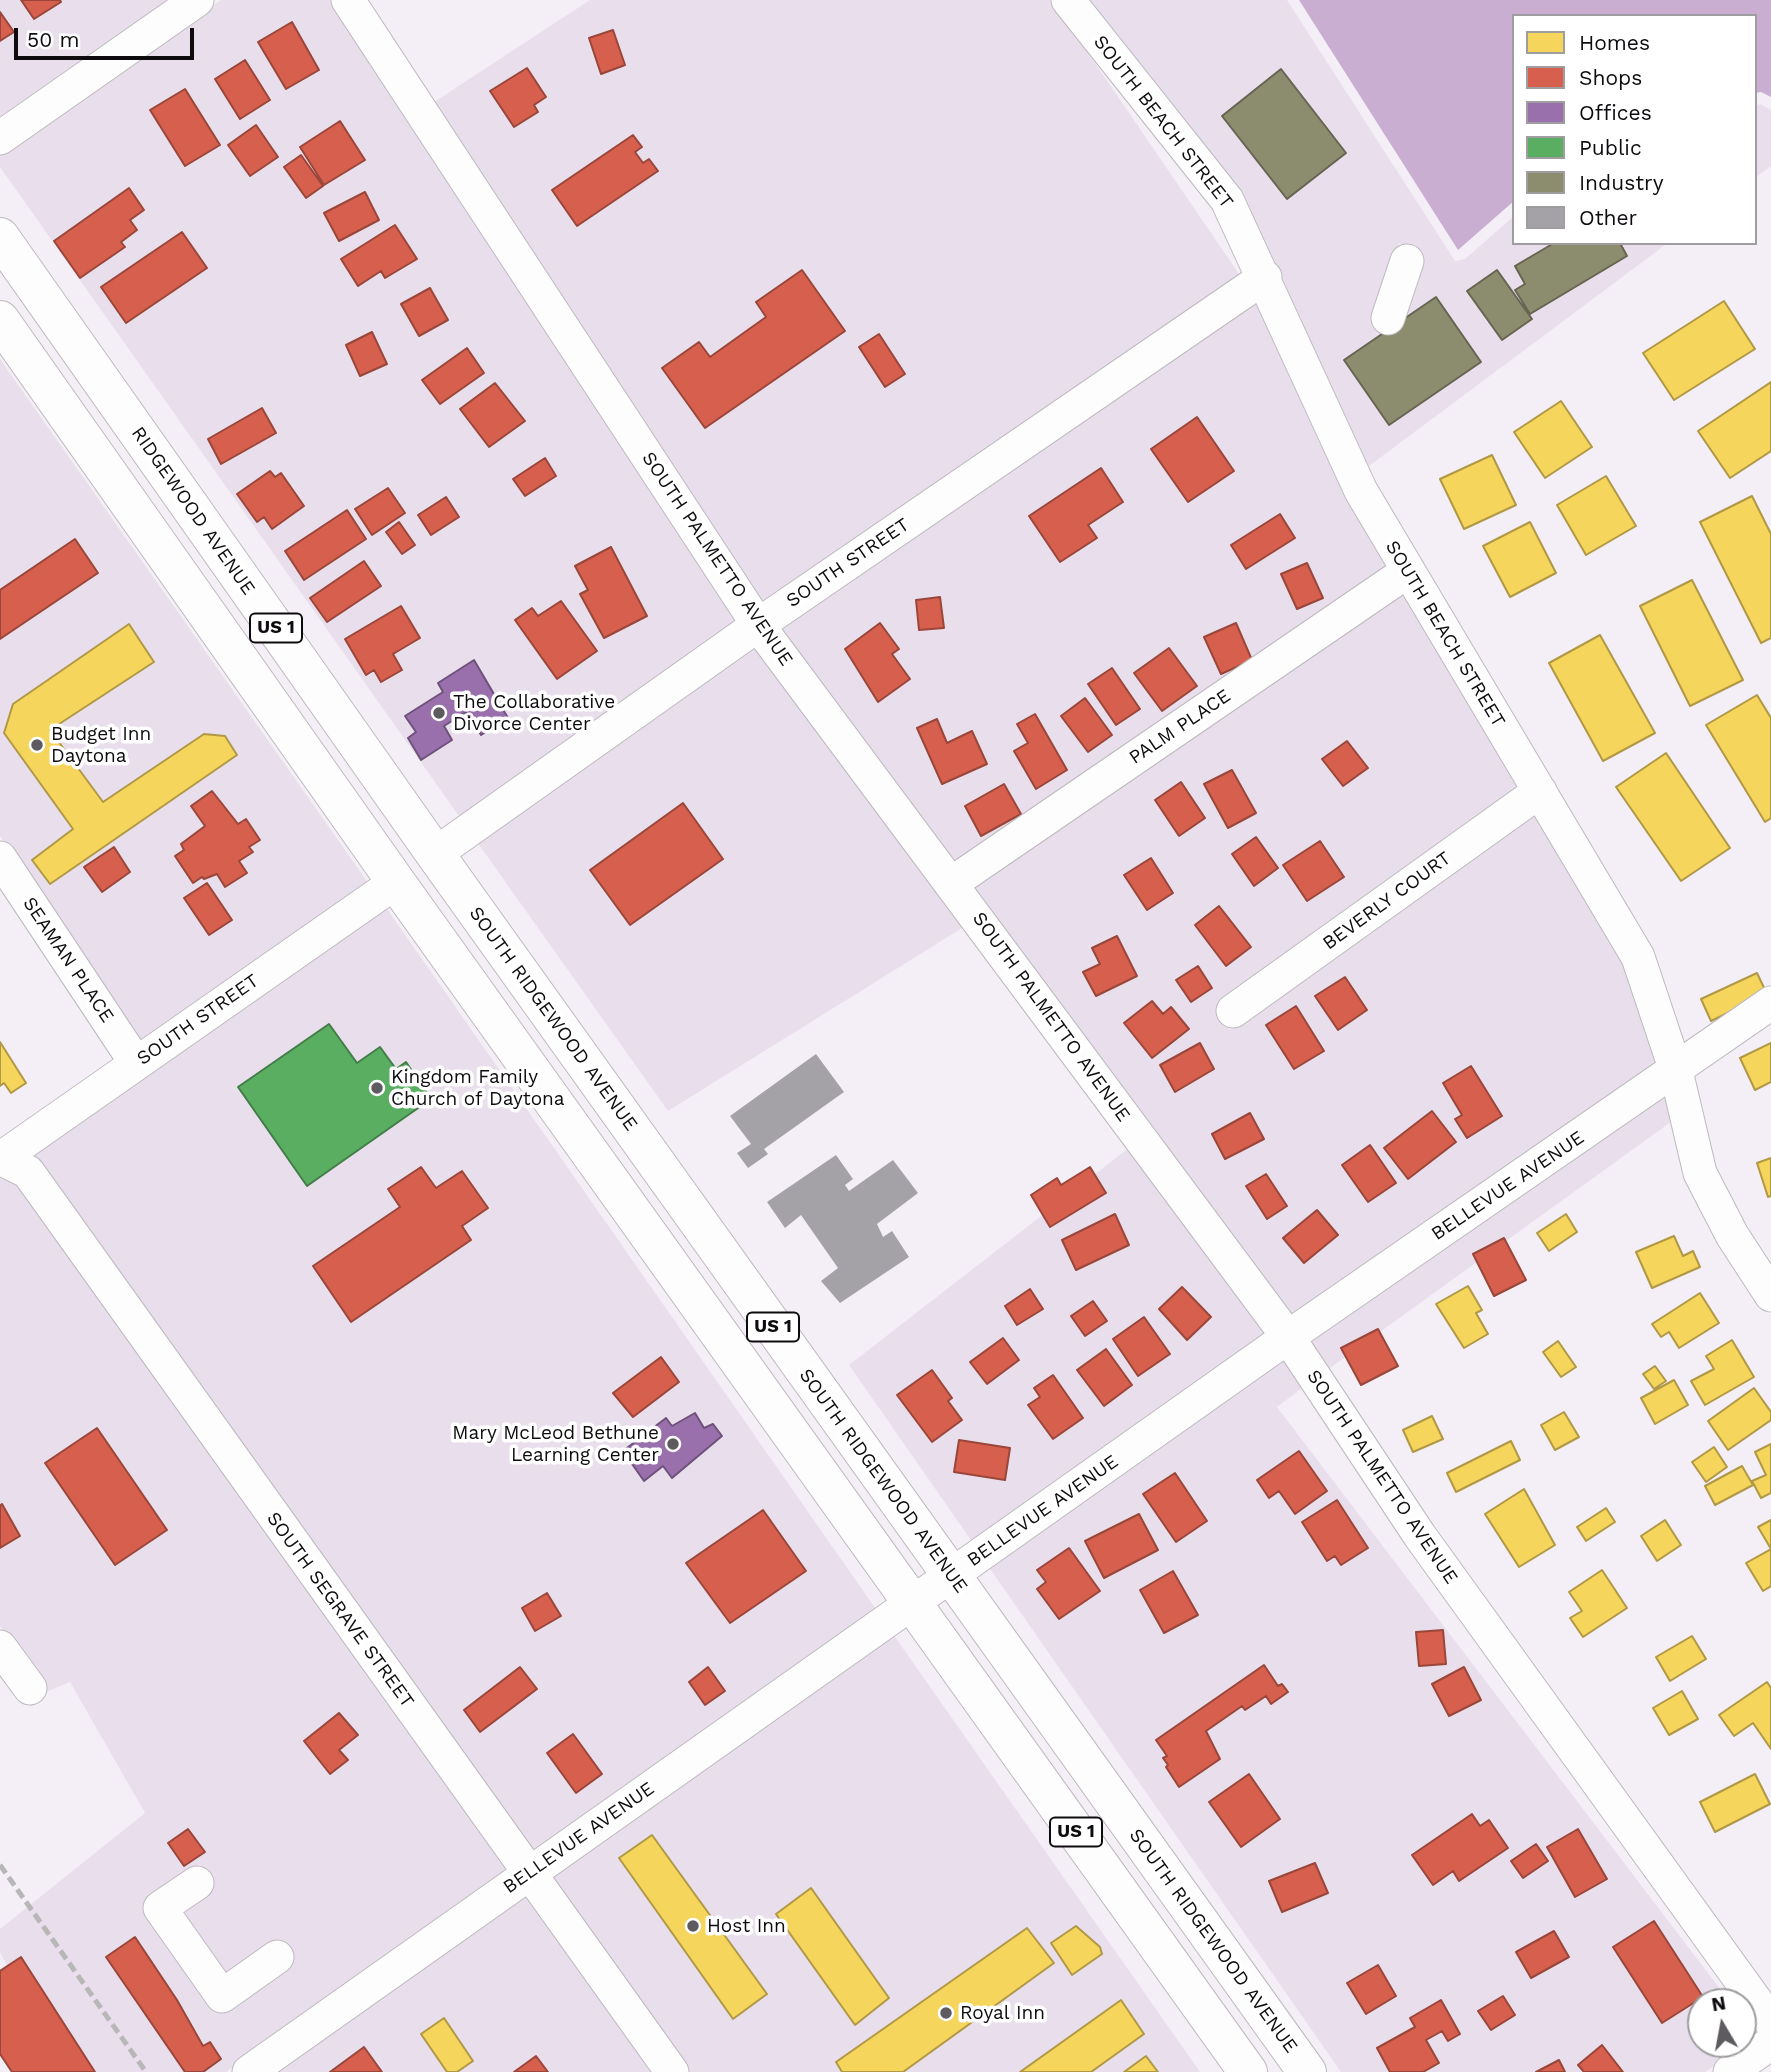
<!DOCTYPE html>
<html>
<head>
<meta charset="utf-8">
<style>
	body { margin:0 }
	#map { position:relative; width:1771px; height:2072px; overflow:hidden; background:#f4eff6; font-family:"Work Sans",sans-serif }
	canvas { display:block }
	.legend { position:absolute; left:1512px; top:14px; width:245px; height:231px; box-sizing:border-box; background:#fff; border:2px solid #9f9d9f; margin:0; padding:9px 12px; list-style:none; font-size:21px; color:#0e0b0f }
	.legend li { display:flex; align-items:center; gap:14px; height:35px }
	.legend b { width:35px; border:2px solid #9f9d9f }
	.north { position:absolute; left:1687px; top:1988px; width:70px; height:70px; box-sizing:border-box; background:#fff; border:2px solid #9f9d9f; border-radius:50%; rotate:350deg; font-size:19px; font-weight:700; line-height:28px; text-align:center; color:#0e0b0f }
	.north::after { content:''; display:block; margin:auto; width:24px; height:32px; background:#5e5b60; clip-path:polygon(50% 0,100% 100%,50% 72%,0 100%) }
	.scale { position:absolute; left:14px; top:28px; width:180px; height:32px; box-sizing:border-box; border:4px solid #0e0b0f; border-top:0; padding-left:9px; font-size:21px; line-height:24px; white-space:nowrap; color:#0e0b0f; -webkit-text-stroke:5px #fff; paint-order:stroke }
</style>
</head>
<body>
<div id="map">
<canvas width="1771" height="2072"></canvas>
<ul class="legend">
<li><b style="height:19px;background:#f6d55c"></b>Homes</li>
<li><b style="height:19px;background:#d6604d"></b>Shops</li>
<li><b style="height:19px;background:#9970ab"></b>Offices</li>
<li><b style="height:19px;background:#5aae61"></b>Public</li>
<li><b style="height:19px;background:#8c8c6e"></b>Industry</li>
<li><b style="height:19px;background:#a5a2a7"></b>Other</li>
</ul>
<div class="north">N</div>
<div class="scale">50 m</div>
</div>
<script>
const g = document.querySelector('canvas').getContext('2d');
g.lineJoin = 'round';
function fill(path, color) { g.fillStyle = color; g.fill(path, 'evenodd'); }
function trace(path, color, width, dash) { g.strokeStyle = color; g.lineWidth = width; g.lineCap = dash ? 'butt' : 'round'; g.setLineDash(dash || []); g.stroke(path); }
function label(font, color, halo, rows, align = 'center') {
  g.font = font + ' "Work Sans",sans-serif'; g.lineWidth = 7; g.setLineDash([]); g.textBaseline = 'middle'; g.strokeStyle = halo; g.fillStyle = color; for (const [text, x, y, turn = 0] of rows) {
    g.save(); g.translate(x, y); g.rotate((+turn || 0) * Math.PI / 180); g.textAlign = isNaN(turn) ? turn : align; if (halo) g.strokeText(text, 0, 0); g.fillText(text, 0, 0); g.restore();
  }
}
fill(new Path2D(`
	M0,0H173L0,122Z
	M221,0H333L740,621L461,819L0,167V155Z
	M590,0H1052L1241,277L761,607L431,104Z
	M1084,0H1287L1455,261L1465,259L1514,216V243H1668L1369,466L1353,443L1281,284ZM1399,243L1422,254L1394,336L1372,325Z
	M1760,104L1771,110V166L1755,178V106Z
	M1256,300L1390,567L954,864L777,629Z
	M0,359L369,884L139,1045L0,836Z
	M1404,590L1522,787L1216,1007L1230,1030L1537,811L1627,963L1661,1065L1290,1319L970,886Z
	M756,644L967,925L668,1111L477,842Z
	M385,906L878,1612L532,1854L26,1157Z
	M1669,1093L1675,1119L1326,1371L1306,1342Z
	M1130,1147L1270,1334L973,1543L849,1365Z
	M0,1175L20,1184L511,1869L226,2072H15L8,1967L0,1952V1929L145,1813L70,1682L46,1692L0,1626ZM200,1864L213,1888L179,1913L224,1978L280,1939L294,1962L229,2008L154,1897Z
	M1285,1356L1305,1386L1277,1407L1730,2002H1701V2044H1743V2019L1756,2037L1705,2072H1341L988,1566Z
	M893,1634L1200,2072H687L548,1877Z
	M527,1891L656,2072H272Z`), '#e9dfec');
fill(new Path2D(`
	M1299,0H1771V97L1761,92L1755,93V16H1514V201L1458,250Z`), '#c9aed2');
const homes = new Path2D(`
	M1724,301L1755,349L1674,400L1643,353Z
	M1771,382V451L1730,478L1698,431Z
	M1561,401L1592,447L1545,478L1514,432Z
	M1492,455L1516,505L1464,529L1440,479Z
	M1606,476L1636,526L1586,555L1557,505Z
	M1752,496L1771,534V638L1761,643L1700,522Z
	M1530,522L1556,573L1510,597L1483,546Z
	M1692,580L1743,680L1690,706L1640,606Z
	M129,624L154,662L50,730L103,802L204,734L225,736L237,755L50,884L32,860L73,829L4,733L13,704Z
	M1600,635L1655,733L1603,761L1549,663Z
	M1757,695L1771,718V818L1765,822L1706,725Z
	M1666,753L1730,848L1681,881L1616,787Z
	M1757,973L1767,994L1711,1021L1701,999Z
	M0,1042L26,1083L11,1093L4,1083L0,1086Z
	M1771,1043V1082L1755,1090L1740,1058Z
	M1771,1158V1196L1768,1197L1757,1163Z
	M1566,1214L1577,1232L1549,1251L1537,1233Z
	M1674,1236L1683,1256L1693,1251L1700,1267L1652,1288L1636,1252Z
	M1468,1286L1482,1310L1476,1313L1488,1334L1464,1348L1436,1304Z
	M1700,1293L1719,1323L1679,1348L1669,1332L1661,1337L1652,1324Z
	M1732,1340L1754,1377L1705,1405L1691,1381L1714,1369L1706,1356Z
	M1558,1341L1576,1367L1561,1377L1543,1352Z
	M1655,1366L1666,1381L1654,1389L1643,1374Z
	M1674,1380L1688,1405L1655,1424L1641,1398Z
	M1754,1388L1771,1412V1420L1728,1450L1708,1421Z
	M1564,1412L1579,1437L1555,1450L1541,1425Z
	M1432,1416L1443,1439L1413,1452L1403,1430Z
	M1511,1441L1520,1460L1456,1492L1447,1473Z
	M1771,1444V1493L1761,1498L1752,1481L1766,1475L1755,1452Z
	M1714,1447L1727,1467L1706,1482L1692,1462Z
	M1742,1466L1753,1485L1715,1505L1705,1486Z
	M1524,1489L1555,1545L1519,1567L1485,1514Z
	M1606,1508L1615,1522L1586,1541L1577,1527Z
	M1665,1520L1681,1545L1657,1561L1641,1536Z
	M1771,1520V1586L1763,1591L1746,1563L1771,1549L1758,1527Z
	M1602,1570L1627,1608L1583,1637L1570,1618L1582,1611L1569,1592Z
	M1692,1636L1706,1659L1670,1681L1656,1657Z
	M1767,1682L1771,1688V1749L1753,1723L1734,1736L1719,1715Z
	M1682,1691L1698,1719L1669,1735L1653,1708Z
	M1755,1774L1770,1804L1715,1832L1700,1802Z
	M652,1835L767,1994L733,2019L619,1858Z
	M811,1888L889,1998L855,2025L776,1914Z
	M1076,1926L1100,1947L1102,1954L1072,1975L1051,1943Z
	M1027,1928L1054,1963L903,2072H842L836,2062Z
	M1121,2000L1144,2034L1091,2072H1020Z
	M444,2018L473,2061L457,2072H447L421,2034Z
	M1146,2056L1158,2072H1124Z`);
fill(homes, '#f6d55c');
trace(homes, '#b09845', 2);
const shops = new Path2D(`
	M21,0H60L61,2L34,19Z
	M0,12L14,32L0,41Z
	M292,22L319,70L286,89L258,42Z
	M613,30L625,65L601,74L589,38Z
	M245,60L270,100L240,119L215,79Z
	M527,68L546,97L534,105L538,112L514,127L490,91Z
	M185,89L220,145L185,166L150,110Z
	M340,121L365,160L324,185L300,147Z
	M256,125L278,157L250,176L228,145Z
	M633,135L642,147L635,152L643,163L649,159L658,171L577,226L552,190Z
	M301,155L323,186L306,198L284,167Z
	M129,188L144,210L130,220L137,230L121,242L125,247L80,278L54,241Z
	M365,192L379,220L339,241L324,213Z
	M395,225L417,259L385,278L381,271L358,286L341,259Z
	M182,232L207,268L126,323L101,287Z
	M802,270L845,331L705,428L662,368L699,342L710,357L766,317L756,302Z
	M430,288L448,320L419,336L401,304Z
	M372,332L387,364L360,376L346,345Z
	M879,334L905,374L885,387L859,347Z
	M467,348L484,373L440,404L422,380Z
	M495,383L525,421L489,447L460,409Z
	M262,408L276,433L221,464L208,439Z
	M1197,417L1234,471L1188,502L1151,449Z
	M545,458L556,476L525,496L513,479Z
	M1101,468L1123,502L1088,525L1097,538L1060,562L1029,516Z
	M270,471L275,477L281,473L304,506L272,529L264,517L257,522L237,494Z
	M388,488L405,513L372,535L355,509Z
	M446,497L459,517L431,535L418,515Z
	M347,510L366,539L304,580L285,551Z
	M1280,514L1295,538L1246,569L1231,545Z
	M399,522L415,545L402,554L386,532Z
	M75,539L98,573L0,639V590Z
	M611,547L647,616L604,638L580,594L588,590L575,566Z
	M364,561L381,586L327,622L310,598Z
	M1307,563L1323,598L1297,609L1281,574Z
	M940,597L944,628L919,630L916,600Z
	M561,601L597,651L557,679L515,620L532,608L538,616Z
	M401,606L420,638L393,654L402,670L381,682L374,670L366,675L345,639Z
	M880,623L899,649L892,654L910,679L878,702L845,649Z
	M1236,623L1252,660L1221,674L1204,637Z
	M1169,648L1197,686L1162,711L1134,673Z
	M1112,668L1140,709L1116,725L1088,684Z
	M1085,698L1112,735L1088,752L1061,716Z
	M1035,714L1067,770L1036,789L1014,751L1028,743L1017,724Z
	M937,719L947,743L972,731L987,764L942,784L917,728Z
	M1347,741L1368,768L1343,786L1322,759Z
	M1232,770L1256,813L1228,828L1204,784Z
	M1181,782L1205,818L1179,836L1155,800Z
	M1004,784L1021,814L981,836L965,806Z
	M212,791L238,824L246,819L260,840L249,847L253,852L239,861L247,873L225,887L217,874L204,879L202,877L193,883L175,856L184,850L181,844L205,826L191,806Z
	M683,803L723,859L630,925L590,870Z
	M1256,837L1278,868L1254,886L1232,854Z
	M1320,841L1344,877L1307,901L1283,865Z
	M114,847L130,872L102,892L84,867Z
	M1151,858L1173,893L1147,910L1124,875Z
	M207,883L232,920L209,935L184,898Z
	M1219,906L1251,947L1226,966L1195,925Z
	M1117,936L1137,976L1096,996L1083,972L1100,964L1092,948Z
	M1198,966L1212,988L1191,1002L1176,980Z
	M1345,977L1367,1010L1338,1030L1315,996Z
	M1152,1001L1163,1014L1171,1007L1189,1029L1152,1058L1124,1023Z
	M1296,1006L1324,1051L1294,1069L1266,1025Z
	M1200,1043L1214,1069L1175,1092L1160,1065Z
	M1471,1066L1502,1116L1467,1138L1455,1119L1462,1115L1443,1083Z
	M1432,1111L1456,1142L1408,1179L1384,1148Z
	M1250,1113L1264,1139L1225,1159L1212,1134Z
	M1370,1145L1396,1183L1368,1202L1342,1165Z
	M421,1167L436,1188L462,1171L488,1208L462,1226L471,1240L351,1322L313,1266L400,1207L388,1189Z
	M1090,1167L1106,1193L1050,1227L1031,1195L1057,1178L1061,1185Z
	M1266,1174L1287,1206L1267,1219L1246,1186Z
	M1317,1210L1338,1235L1304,1263L1283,1238Z
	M1115,1214L1129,1245L1076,1270L1062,1240Z
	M1504,1238L1526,1280L1494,1296L1473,1254Z
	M1182,1287L1211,1317L1187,1340L1159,1309Z
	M1030,1289L1043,1309L1017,1325L1005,1306Z
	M1093,1301L1107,1321L1085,1336L1071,1316Z
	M1144,1317L1170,1354L1138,1376L1113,1339Z
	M1378,1329L1398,1366L1361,1385L1341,1348Z
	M1003,1338L1019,1360L987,1384L970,1362Z
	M1106,1349L1132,1385L1104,1406L1077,1370Z
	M661,1357L679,1382L633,1417L613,1393Z
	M932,1370L952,1398L948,1401L962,1420L932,1442L897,1395Z
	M1053,1375L1083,1418L1053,1439L1028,1405L1040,1397L1034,1388Z
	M97,1428L167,1530L115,1565L45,1463Z
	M959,1440L1010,1448L1005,1480L954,1472Z
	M1299,1451L1327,1491L1295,1514L1279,1491L1269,1498L1257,1480Z
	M1175,1473L1207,1521L1176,1542L1143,1494Z
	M1337,1500L1368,1548L1341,1565L1335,1556L1327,1561L1302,1522Z
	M2,1504L20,1536L0,1548V1506Z
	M763,1510L806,1571L730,1623L686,1563Z
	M1139,1514L1158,1550L1104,1578L1085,1541Z
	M1069,1548L1100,1591L1059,1619L1037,1589L1046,1582L1037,1570Z
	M1173,1571L1198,1615L1164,1633L1140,1590Z
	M547,1593L561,1616L535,1631L522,1608Z
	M1443,1630L1446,1664L1419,1666L1416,1632Z
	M1264,1665L1278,1686L1282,1684L1288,1692L1271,1704L1266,1696L1245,1710L1242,1706L1206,1731L1220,1759L1179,1787L1166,1767L1168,1765L1163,1758L1167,1756L1156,1740Z
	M520,1667L537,1689L480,1732L464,1710Z
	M708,1667L725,1691L705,1705L689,1682Z
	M1464,1667L1481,1700L1449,1716L1432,1684Z
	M339,1713L358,1735L339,1750L348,1760L330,1774L304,1741Z
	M573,1734L602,1774L576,1793L547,1753Z
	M1249,1774L1280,1819L1241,1847L1209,1802Z
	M1472,1814L1480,1826L1489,1820L1508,1848L1459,1881L1453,1871L1433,1885L1412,1855Z
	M188,1829L205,1852L184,1866L168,1843Z
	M1578,1829L1607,1879L1575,1897L1547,1847Z
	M1536,1844L1548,1861L1523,1878L1511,1861Z
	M1315,1863L1328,1893L1282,1912L1269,1881Z
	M1654,1921L1703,1997L1662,2023L1613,1947Z
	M1554,1931L1569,1957L1531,1978L1516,1952Z
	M135,1937L177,2000L203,2046L210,2042L221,2059L203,2072H185L106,1957Z
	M21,1957L95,2072H12L0,2054V1971Z
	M1378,1965L1396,1996L1366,2014L1347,1983Z
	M1503,1996L1515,2015L1491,2030L1478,2011Z
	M1441,2000L1460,2034L1448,2041L1442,2031L1426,2040L1439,2063L1423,2072H1390L1377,2048L1415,2027L1410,2018Z
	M1602,2045L1623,2072H1584L1578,2065Z
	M364,2047L382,2072H330Z
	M536,2056L548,2072H514Z
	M1559,2060L1565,2072H1536Z`);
fill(shops, '#d6604d');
trace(shops, '#9a463a', 2);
const offices = new Path2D(`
	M474,660L508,718L481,735L466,712L444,726L452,740L421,760L408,738L416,732L405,716L443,692L438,683Z
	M695,1413L704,1428L713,1424L722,1436L672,1478L663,1466L644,1481L623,1451L666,1418L672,1426Z`);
fill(offices, '#9970ab');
trace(offices, '#6f527c', 2);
const public = new Path2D(`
	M329,1024L357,1063L380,1047L396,1069L406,1062L431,1099L307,1186L238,1087Z`);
fill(public, '#5aae61');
trace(public, '#437d48', 2);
const industry = new Path2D(`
	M1281,69L1346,153L1287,199L1222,116Z
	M1554,243H1620L1627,256L1530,314L1515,290L1525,284L1515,266Z
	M1497,270L1532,319L1502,340L1467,291Z
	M1436,297L1481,362L1389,425L1344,360Z`);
fill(industry, '#8c8c6e');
trace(industry, '#666552', 2);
fill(new Path2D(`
	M816,1054L844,1092L764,1149L768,1154L748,1168L737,1153L751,1144L730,1116Z
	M836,1155L853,1179L845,1185L849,1191L893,1160L918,1193L877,1224L883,1237L892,1231L909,1257L840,1303L821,1281L838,1268L801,1215L785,1228L767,1202Z`), '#a5a2a7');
const minor = new Path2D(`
	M348,0L758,625L1288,1337L1420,1536L1771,2022
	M1068,0L1227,200L1361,491L1638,957L1676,1071L1700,1173L1732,1235L1771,1295
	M0,138L197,0
	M1388,318L1407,261
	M435,854L758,625L1265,277
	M0,858L136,1063
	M952,883L1408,571
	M1233,1011L1540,791
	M0,1158L28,1172L672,2072
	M0,1159L396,882
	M0,1647L30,1688
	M197,1883L160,1908L222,1996L277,1957
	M249,2072L1288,1337L1771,1003
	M1730,2072L1771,2043`);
const major = new Path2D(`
	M0,237L435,854L1307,2072
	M0,320L396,882L1248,2072`);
trace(minor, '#bdb9be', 35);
trace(major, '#bdb9be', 40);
trace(minor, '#fdfdfe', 33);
trace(major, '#fdfdfe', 38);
trace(new Path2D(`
	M0,1865L146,2072`), '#b8b7b8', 5, [10, 5]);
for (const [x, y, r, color] of [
	[439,713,7,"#5e5b60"],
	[37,745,7,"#5e5b60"],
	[377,1088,7,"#5e5b60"],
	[673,1444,7,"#5e5b60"],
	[693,1926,7,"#5e5b60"],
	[946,2013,7,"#5e5b60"]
]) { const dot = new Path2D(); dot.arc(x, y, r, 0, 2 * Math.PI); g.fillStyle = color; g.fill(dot); trace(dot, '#fff', 2.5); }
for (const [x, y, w] of [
	[276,628,52],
	[773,1327,52],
	[1076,1832,52]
]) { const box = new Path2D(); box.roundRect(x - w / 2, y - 14.5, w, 29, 5); g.fillStyle = '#fff'; g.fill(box); trace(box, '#0e0b0f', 2); }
label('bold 18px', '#0e0b0f', null, [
	["US 1",276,628],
	["US 1",773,1327],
	["US 1",1076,1832]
]);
label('19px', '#0e0b0f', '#fff', [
	["SOUTH BEACH STREET",1163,122,52],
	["RIDGEWOOD AVENUE",193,511,55],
	["SOUTH PALMETTO AVENUE",717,559,56],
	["SOUTH STREET",848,563,-34],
	["SOUTH BEACH STREET",1445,634,59],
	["PALM PLACE",1180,727,-34],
	["BEVERLY COURT",1387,901,-36],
	["SEAMAN PLACE",68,960,56],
	["SOUTH PALMETTO AVENUE",1051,1017,54],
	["SOUTH RIDGEWOOD AVENUE",553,1019,54],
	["SOUTH STREET",198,1020,-35],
	["BELLEVUE AVENUE",1508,1186,-34],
	["SOUTH PALMETTO AVENUE",1382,1477,56],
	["SOUTH RIDGEWOOD AVENUE",883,1481,54],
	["BELLEVUE AVENUE",1043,1511,-35],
	["SOUTH SEGRAVE STREET",340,1610,54],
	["BELLEVUE AVENUE",579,1838,-35],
	["SOUTH RIDGEWOOD AVENUE",1213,1941,54]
]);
label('19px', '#0e0b0f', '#fff', [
	["The Collaborative",453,702],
	["Divorce Center",453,724],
	["Budget Inn",51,734],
	["Daytona",51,756],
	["Kingdom Family",391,1077],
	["Church of Daytona",391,1099],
	["Mary McLeod Bethune",659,1433,"right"],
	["Learning Center",659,1455,"right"],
	["Host Inn",707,1926],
	["Royal Inn",960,2013]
], 'left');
</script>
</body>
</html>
